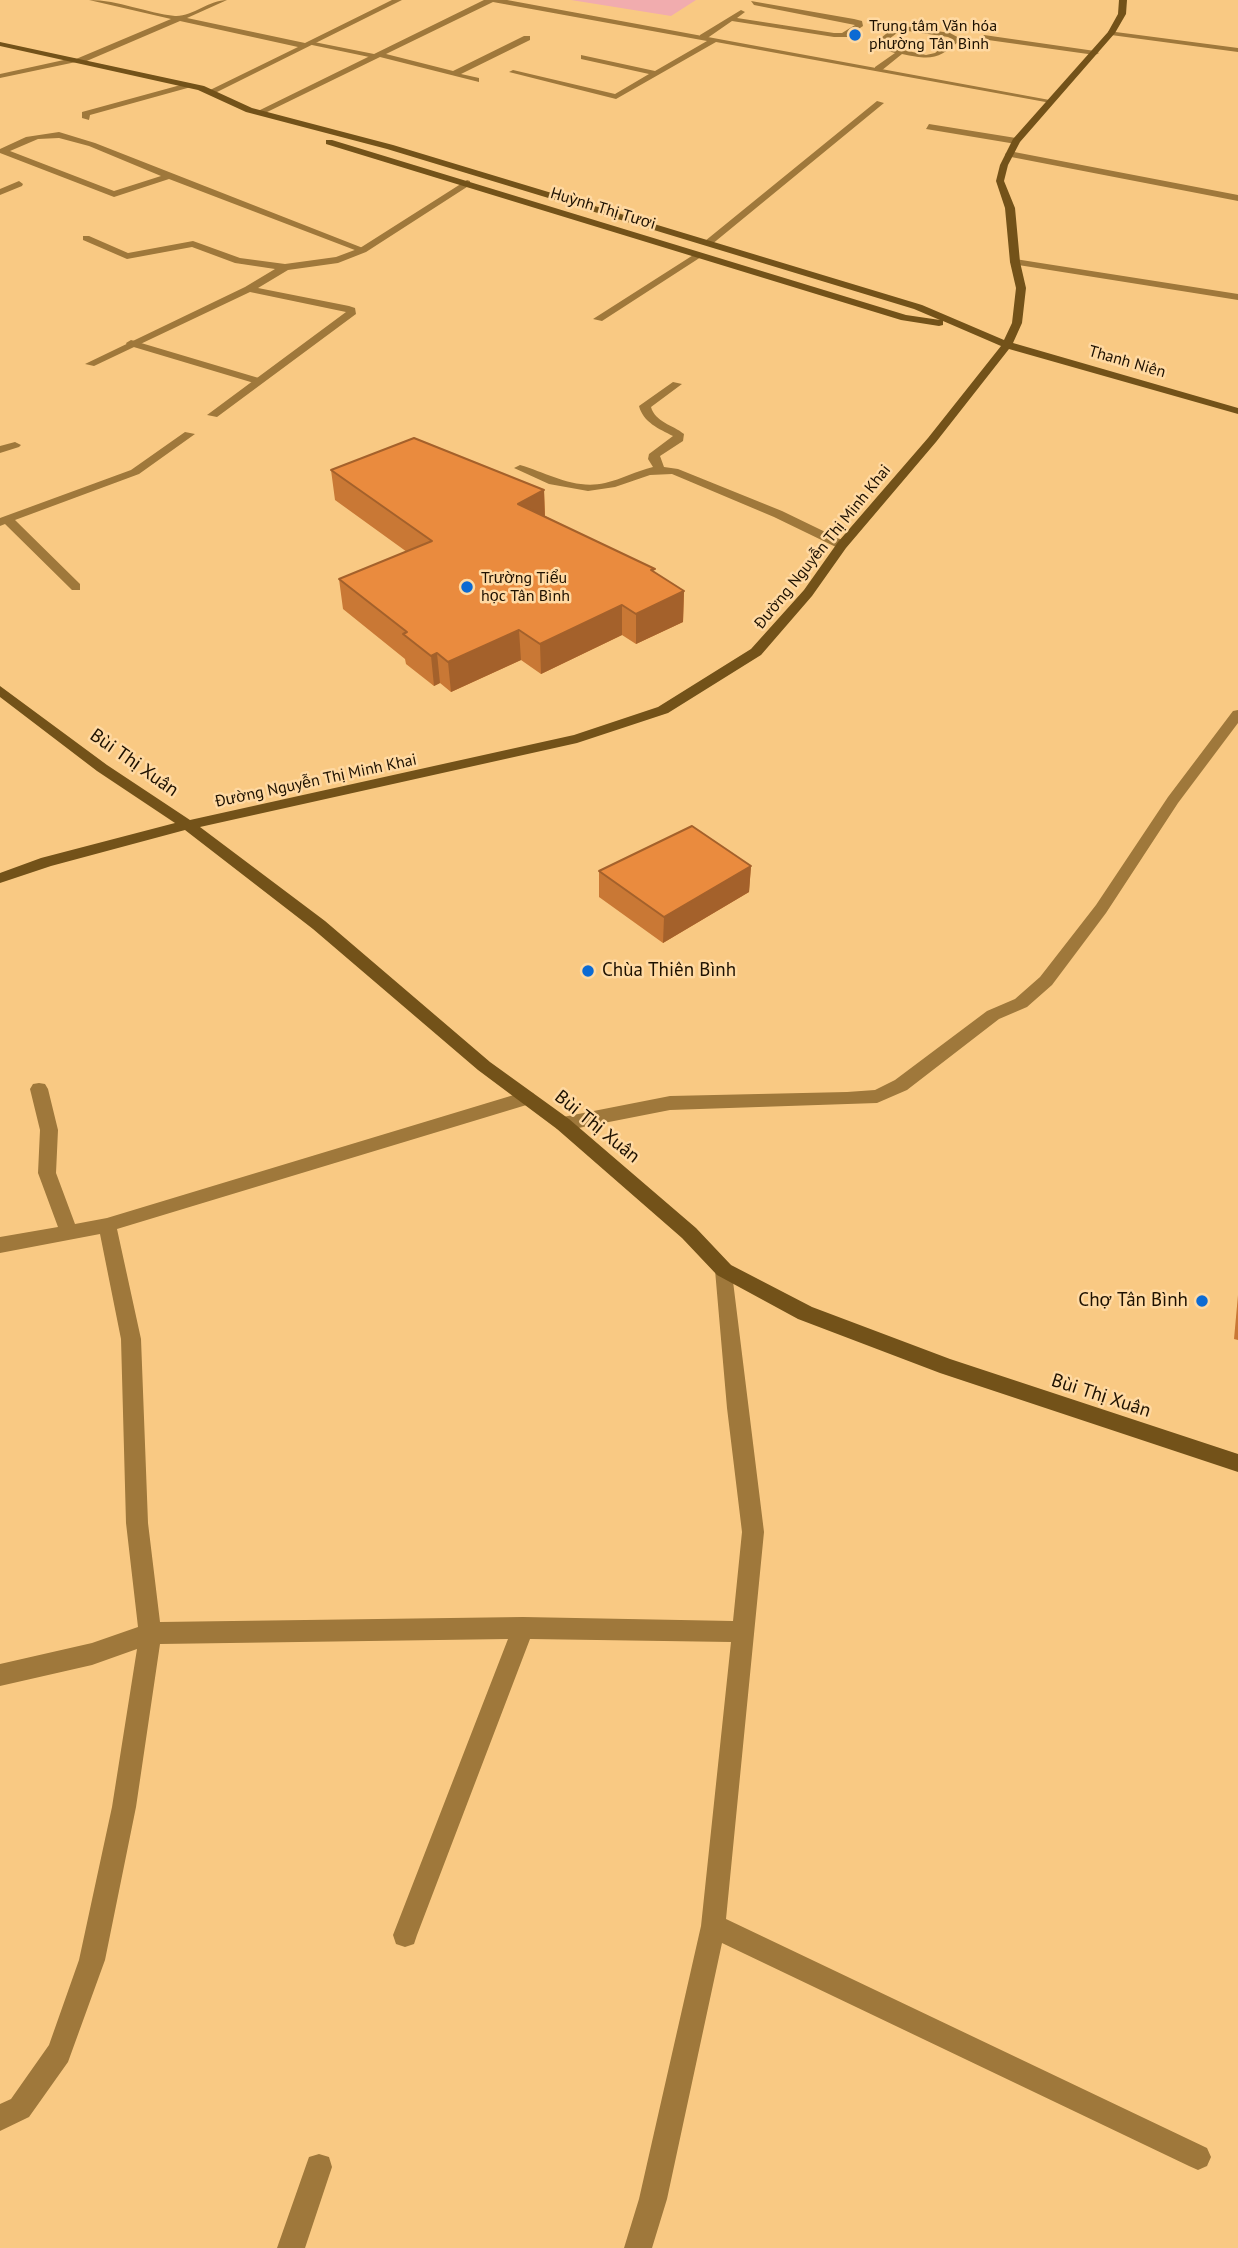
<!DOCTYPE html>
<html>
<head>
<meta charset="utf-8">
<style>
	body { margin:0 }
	canvas { display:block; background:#f9c983 }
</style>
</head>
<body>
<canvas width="1238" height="2248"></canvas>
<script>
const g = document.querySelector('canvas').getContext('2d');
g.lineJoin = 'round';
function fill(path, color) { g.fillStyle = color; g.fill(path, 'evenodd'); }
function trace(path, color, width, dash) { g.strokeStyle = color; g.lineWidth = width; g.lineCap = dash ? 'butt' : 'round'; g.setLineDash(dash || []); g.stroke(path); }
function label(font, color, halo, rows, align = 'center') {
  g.font = font + ' "PT Sans",sans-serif'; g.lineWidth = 5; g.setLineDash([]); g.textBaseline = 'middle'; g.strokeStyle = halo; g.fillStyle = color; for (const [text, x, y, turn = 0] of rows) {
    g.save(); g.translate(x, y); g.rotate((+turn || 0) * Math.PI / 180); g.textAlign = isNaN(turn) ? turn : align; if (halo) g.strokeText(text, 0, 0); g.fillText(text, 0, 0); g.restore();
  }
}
fill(new Path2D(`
	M571,0H696L671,16Z`), '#f1acae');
fill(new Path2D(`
	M751,1L854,19L862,21L863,26L847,37H834L732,21L706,39H700V35L741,10L745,12L737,18L834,33H842L855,25L754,5Z
	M897,25L950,33L961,39C939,60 931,60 902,54L881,71H875V67L895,53L871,46ZM901,30L948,37L952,39L935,53L926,55L881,45Z
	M309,41L374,54L378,56L374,58L312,45Z
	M59,132L95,143L368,250L360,252L169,179L114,197L0,153V149L26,137ZM59,138L89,146L161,176L114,191L10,151L38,139Z
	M1009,151L1238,195V201L1006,156L1005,154Z
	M698,252L703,255L701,257L602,321L593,319Z
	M1015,259L1238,294V300L1012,264L1010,262Z
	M131,340L262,379L263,381L254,383L127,345L126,343Z
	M15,442L21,445L19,447L0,453V446Z`), '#9f783b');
fill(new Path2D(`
	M89,0C119,0 146,13 175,16C192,17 209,0 227,0L187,18L305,43L392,0H402L211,95L208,91L298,47L180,21L82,63L76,62L0,78V74L73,58L76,59L171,19Z
	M484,0H507L1055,101L1051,103L716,42L616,99L509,72L513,70L615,94L649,74L581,59V55L655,71L707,41L493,2L386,54L453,71L524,36H530V40L461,74L479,78V82L380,57L263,114L256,112Z
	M1108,31L1238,48V52L1111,35Z
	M984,35L1095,51L1099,53L1095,55L981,39Z
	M188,83L191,87L90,115L89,120L82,118V112Z
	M877,101L884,103L711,245H705V241Z
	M929,124L1016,138L1020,141L1016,144L926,129Z
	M467,180L470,181V185L366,252L338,263L288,270L258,288L349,306L355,308L356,314L217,417L207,415L346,312L250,292L94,366L85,364L245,287L275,269L235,263L192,247L127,259L83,240V236H89L128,253L193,241L240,258L285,264L336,257L360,248Z
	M19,181L23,184L22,186L0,195V189Z
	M673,382L682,384L651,407C655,422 673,425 684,434L683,441L660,456L664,467L678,469L782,511L846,542V548H838L774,517L672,474L650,475L615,487L588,491L549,484L514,468L520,465C548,473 574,490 605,483C622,479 636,471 653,467L648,459L649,454L673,436C659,429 643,422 639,406Z
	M185,432L195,434L139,474L15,520L80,584V590H72L5,524L0,526V518L131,470Z
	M1238,710V723L1178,803L1106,913L1052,985L1027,1007L999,1019L907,1090L877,1103L670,1110L563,1131L557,1129L554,1124L557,1119L563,1117L670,1096L847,1092L875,1090L895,1080L987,1011L1015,999L1040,977L1096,905L1168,797L1233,711Z
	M39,1083L45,1084L48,1089L58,1130L56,1173L75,1224L107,1218L527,1091L533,1093L536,1098L533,1103L117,1229L141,1339L148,1523L160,1622L523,1617L733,1621L742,1532L727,1408L715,1270L717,1265L724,1262L731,1265L764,1532L726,1919L1207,2148L1211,2157L1207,2166L1198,2170L1189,2166L722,1943L667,2199L652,2248H624L639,2199L701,1926L731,1642L530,1639L417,1935L414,1944L405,1947L396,1944L393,1935L508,1639L160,1644L136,1807L105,1960L68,2062L29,2117L0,2131V2104L11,2099L49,2045L79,1960L112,1807L137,1649L92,1665L0,1686V1664L92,1643L138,1627L126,1523L121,1339L100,1234L0,1253V1237L58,1227L38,1173L40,1130L30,1089L33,1084Z
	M319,2154L329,2157L332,2167L305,2248H277L309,2157Z`), '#9f783b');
fill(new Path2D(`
	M1119,0H1127L1126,14L1115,33L1020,142L1008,165L1004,181L1015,208L1020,262L1026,288L1022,323L1013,343L1238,408V414L1009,349L936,442L846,548L812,596L761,655L668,713L577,743L200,827L325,921L490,1062L569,1119L696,1228L731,1265L812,1307L950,1359L1238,1454V1472L940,1373L798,1319L717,1275L682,1238L557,1129L478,1070L313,929L185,830L51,866L0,883V873L41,858L175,823L97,771L0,697V686L107,765L190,820L574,735L658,707L751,649L804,590L838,542L928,438L1001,346L943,321V325L939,326L901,320L326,144V140H332L906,315L940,320L914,309L387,149L246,112L198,90L0,46V42L204,86L252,108L393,145L922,305L1004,340L1012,323L1016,288L1010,262L1005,208L996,181L1000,165L1013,139L1108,32L1118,14Z`), '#735219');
fill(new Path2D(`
	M331,470L544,490L545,516L655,573L684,591L683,622L636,644L622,635L541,674L521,660L451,692L440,683L434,686L406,664L405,659L343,609L339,579L407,552L335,500Z
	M751,866L749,892L663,943L599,897V871Z
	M1238,1295V1340L1234,1339Z`), '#c97835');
fill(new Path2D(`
	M544,490L545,520L518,504Z
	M684,591L683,622L636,644V614Z
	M622,605V635L541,674L540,644Z
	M519,630L521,660L451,692L448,662Z
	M437,653L440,683L434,686L431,656Z
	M751,866L749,892L663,943L664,917Z`), '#a4612b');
const building = new Path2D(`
	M414,438L544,490L518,504L655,569L651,570L684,591L636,614L622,605L540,644L519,630L448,662L437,653L431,656L403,634L407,632L339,579L432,541L331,470Z
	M692,826L751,866L664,917L599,871Z`);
fill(building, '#ea8b3e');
trace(building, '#a4612b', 2);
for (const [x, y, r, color] of [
	[855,35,7,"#0c6ad3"],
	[467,587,7,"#0c6ad3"],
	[588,971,7,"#0c6ad3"],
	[1202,1301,7,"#0c6ad3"]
]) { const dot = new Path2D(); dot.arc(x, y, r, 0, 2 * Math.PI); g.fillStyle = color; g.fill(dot); trace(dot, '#ffd9a2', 2.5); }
label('16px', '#1e1100', '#ffd9a2', [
	["Trung tâm Văn hóa",869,26],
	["phường Tân Bình",869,44],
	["Trường Tiểu",481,578],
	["học Tân Bình",481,596]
], 'left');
label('16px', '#1e1100', '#ffd9a2', [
	["Huỳnh Thị Tươi",603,209,17],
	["Thanh Niên",1127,362,16],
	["Đường Nguyễn Thị Minh Khai",823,547,-51],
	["Đường Nguyễn Thị Minh Khai",316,781,-12]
]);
label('19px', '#1e1100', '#ffd9a2', [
	["Bùi Thị Xuân",134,763,35],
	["Bùi Thị Xuân",597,1127,39],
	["Bùi Thị Xuân",1101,1396,18]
]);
label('19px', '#1e1100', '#ffd9a2', [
	["Chùa Thiên Bình",602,971],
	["Chợ Tân Bình",1188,1301,"right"]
], 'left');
</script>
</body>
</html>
